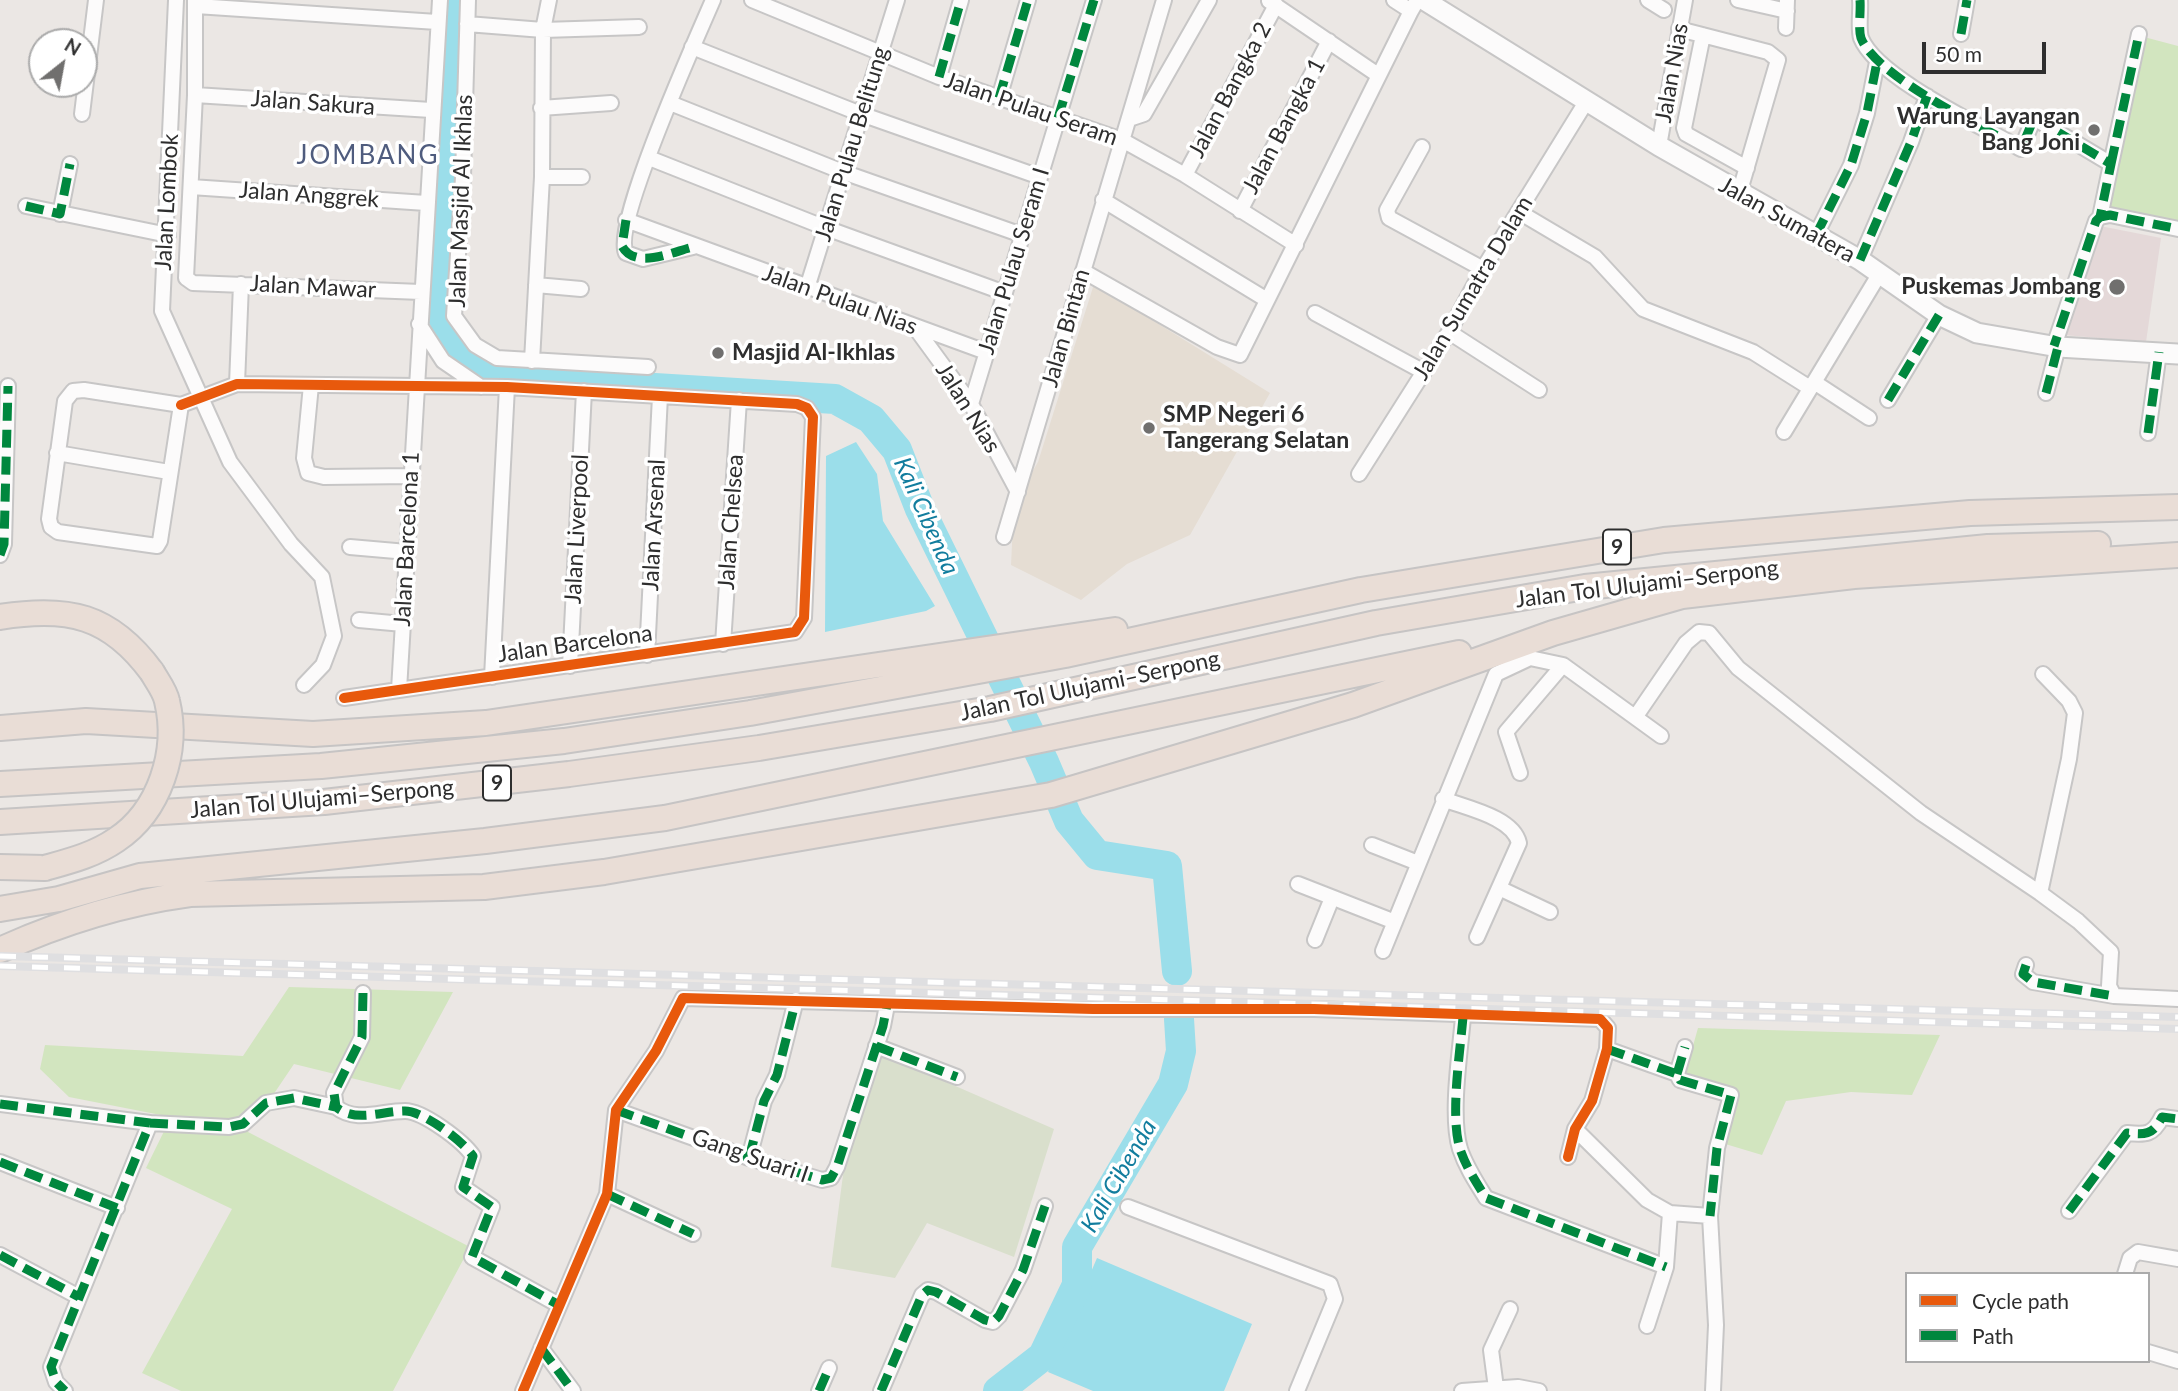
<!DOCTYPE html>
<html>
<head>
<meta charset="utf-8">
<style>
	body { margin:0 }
	#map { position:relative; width:2178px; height:1391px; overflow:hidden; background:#ebe7e4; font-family:Lato,sans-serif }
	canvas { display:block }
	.legend { position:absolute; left:1905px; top:1272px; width:245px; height:91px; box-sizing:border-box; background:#fff; border:2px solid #ababab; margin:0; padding:9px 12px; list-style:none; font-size:21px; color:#2e2e2e }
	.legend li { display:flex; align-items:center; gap:14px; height:35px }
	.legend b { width:35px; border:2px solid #ababab }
	.north { position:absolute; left:28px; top:28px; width:70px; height:70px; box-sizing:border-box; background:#fff; border:2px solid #ababab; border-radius:50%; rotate:31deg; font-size:19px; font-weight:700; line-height:28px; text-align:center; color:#2e2e2e }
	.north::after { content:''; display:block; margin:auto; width:24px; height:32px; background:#706f6e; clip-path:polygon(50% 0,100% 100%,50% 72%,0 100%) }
	.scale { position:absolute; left:1922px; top:42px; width:124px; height:32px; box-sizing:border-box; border:4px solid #2e2e2e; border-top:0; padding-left:9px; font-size:21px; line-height:24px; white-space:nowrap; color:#2e2e2e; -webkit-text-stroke:5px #fff; paint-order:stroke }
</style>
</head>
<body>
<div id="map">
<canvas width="2178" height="1391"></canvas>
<ul class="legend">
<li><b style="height:9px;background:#e8590c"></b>Cycle path</li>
<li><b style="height:9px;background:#00873e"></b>Path</li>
</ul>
<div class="north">N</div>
<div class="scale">50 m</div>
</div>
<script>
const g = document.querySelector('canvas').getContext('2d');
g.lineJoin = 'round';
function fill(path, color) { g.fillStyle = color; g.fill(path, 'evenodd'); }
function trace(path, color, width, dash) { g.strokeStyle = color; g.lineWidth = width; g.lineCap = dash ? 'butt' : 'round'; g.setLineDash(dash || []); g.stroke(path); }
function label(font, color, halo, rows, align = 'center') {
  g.font = font + ' Lato,sans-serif'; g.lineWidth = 7; g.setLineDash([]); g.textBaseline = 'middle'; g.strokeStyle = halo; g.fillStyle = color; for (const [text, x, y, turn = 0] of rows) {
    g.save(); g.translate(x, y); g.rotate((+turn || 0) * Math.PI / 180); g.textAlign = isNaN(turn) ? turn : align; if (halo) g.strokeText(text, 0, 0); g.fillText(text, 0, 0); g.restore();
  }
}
fill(new Path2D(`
	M1094,284L1270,393L1190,535L1127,564L1081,600L1011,565L1014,504L1038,462Z`), '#e5ddd3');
fill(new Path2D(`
	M2100,226L2161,238L2146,342L2064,335Z`), '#e4d8d8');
fill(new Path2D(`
	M2144,37L2178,46V222L2108,207Z
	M289,987L453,992L400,1090L294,1064L248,1132L470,1247L393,1391H181L142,1373L232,1209L146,1168L171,1117L69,1097L40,1069L45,1045L243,1056Z
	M1698,1028L1940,1035L1912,1095L1851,1092L1786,1101L1762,1155L1722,1143L1735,1092L1685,1074Z`), '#d2e5bf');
fill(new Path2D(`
	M882,1054L1054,1129L1014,1257L927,1223L895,1278L831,1267L843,1175Z`), '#d9dfcc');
fill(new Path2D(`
	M856,442L877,474L883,521L935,606L926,611L825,632L826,456Z
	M1097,1258L1252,1324L1224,1391H1093L1048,1372Z`), '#9bdeea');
trace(new Path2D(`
	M460,0L443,317C456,349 476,366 507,379L835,399L871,419L897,450L920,509L1044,762L1069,821L1097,855L1167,866L1177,971
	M998,1391L1043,1356L1065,1310L1077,1285V1247L1173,1084L1181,1051L1179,1019`), '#9bdeea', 30);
const street = new Path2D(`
	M176,0L162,311L230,462L291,544L322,577L334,636L323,665L304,685
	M195,0V95L186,278L193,283L421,292
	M468,0L463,177L454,316L475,345L497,358L648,367
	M752,0L939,77L1122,140L1185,175L1296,245
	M1394,0L1411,11L1415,4
	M1648,0L1664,10
	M1738,0L1787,11
	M1860,0C1861,11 1858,28 1861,38C1876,77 1983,127 2021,149L2034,118L2111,164L2100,217L2096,221L2054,346
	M1269,1L1378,75
	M196,6L437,22
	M467,24L543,30L639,27
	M1786,28L1787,0
	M1679,29L1768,52L1778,60L1739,194
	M1961,34L1967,0
	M1703,35L1684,128L1686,134L1747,168
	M692,47L861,114L1040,177
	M939,77L961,0
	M195,95L431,110
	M999,98L1028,0
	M670,103L843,172L1022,235
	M541,108L611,103
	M82,114L96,0
	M1129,119L1144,114L1209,0
	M1659,146L1685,0
	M1422,147L1387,210L1389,218L1483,269
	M649,158L826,228L1005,293
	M2111,164L2139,34
	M1185,175L1276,5
	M542,177H582
	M191,187L426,203
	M1103,200L1267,300
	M26,206L168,235
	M1240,211L1329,41
	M1519,212L1595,257L1643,309L1753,352L1810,388
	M60,214L70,164
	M2100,217L2110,215L2178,229
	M626,220L986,352
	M1816,235L1851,165L1867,113L1877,62
	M693,247L643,259L626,253C612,226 697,37 713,0
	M1860,260L1911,142L1927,96
	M1083,271L1217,347L1240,355L1411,11
	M536,285L581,289
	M807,288L897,0
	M1315,313L1424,372
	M419,324L443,361L481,387
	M914,326L971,404L1018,492
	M1449,332L1539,390
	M532,361L542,177L543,30L549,0
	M1814,382L1869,418
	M237,384L241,284
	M311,385L304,458L308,473L324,477L411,476
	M84,390L181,405L160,541L157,546L58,532L51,527L49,519L65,401L73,391Z
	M2046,393L2058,347
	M1888,400L1939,315
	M971,404L1094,0
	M181,405L237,384L507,387L797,404L807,408L813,417L804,618L795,632L344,698
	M1784,432L1880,273
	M2148,433L2159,352
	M57,453L169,472
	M1359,474L1449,332L1483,269L1586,102
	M1004,537L1164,0
	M350,547L407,552
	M0,555L4,544L8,386
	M359,620L403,624
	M723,644L739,400
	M647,655L660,396
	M570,666L584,391
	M492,677L507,387
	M399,690L440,0
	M1636,716L1686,643L1699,632L1709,633L1738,668L1921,813L2040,893L2078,921L2111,952L2109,986L2114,996
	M1520,773L1506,732L1563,665
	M1443,799C1466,808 1513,817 1519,843L1477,937
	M1372,845L1418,863
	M1298,884L1395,922
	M1499,888L1550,912
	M2040,893L2069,759L2075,713L2069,701L2043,674
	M1315,940L1332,898
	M1383,951L1496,674L1530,658L1563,665L1661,736
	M2026,965L2023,974L2033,982L2114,996L2178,999
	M363,993L362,1037L334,1093L336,1107C356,1123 381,1111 405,1111C423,1111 463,1141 473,1156L463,1187L492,1207L472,1257L559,1305
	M1463,1017C1460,1053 1450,1116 1460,1149C1466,1167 1476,1182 1486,1198L1666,1267
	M876,1046L957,1077
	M1607,1049L1677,1074L1680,1080L1731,1095L1717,1148L1710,1216L1716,1325L1713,1391
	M1677,1074L1685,1047
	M0,1104L150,1123L51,1367L56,1382L65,1391
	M616,1110L749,1158L822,1180L831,1178L837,1167L883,1026L887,1005
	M150,1123L229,1127L243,1124L266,1103L294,1098L336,1107
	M1575,1129L1647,1200L1670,1213L1710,1216
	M749,1158L764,1101L777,1075L796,1000
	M0,1162L117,1208
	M607,1194L693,1234
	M1128,1207L1330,1284L1335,1299L1297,1391
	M2069,1211L2127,1133C2146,1135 2153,1135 2162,1117L2178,1119
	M0,1255L79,1297
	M2125,1274L2130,1258L2138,1252L2178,1259
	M1647,1326L1666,1267L1670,1213
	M541,1348L573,1391
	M2148,1352L2178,1361
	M1496,1388L1491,1350L1510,1309
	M523,1391L607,1194L616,1110L656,1051L683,998L1093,1009H1314L1600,1019L1608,1028L1607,1049L1592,1101L1575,1129L1568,1157
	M819,1391L829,1368
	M881,1391L922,1295L928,1290L936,1292L985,1320L993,1322L999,1316L1023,1270L1045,1206
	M1462,1391L1518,1387L1539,1391`);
const secondary = new Path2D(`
	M1424,0L1659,146L1860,260L1939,315L1977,333L2058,347L2178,354`);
const highway = new Path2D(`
	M0,617C68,606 110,615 152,672
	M0,728L86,721L313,734L486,723L1115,630
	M0,784L321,766L564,741L750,713L1065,655L1361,590L1664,540L1970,513L2178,507
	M0,822L324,802L569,774L759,748L990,709L1376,623L1585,587L1988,547L2098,544
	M0,867L45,868
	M0,909L59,899L140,876L485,841L665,818L1459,653
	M0,950C62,922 123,903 190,894L484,887L604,872L1051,795L1353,705L1553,633L1682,596L1854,576L2178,555`);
trace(street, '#c7c6c6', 18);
trace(secondary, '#c7c6c6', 23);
trace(highway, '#c6c4c4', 28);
trace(street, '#fcfbfb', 14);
trace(secondary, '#fcfbfb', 19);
trace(highway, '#e9ddd6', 24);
const rail = new Path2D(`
	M0,956L2178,1017
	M0,966L2178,1029`);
trace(rail, '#dfdfe1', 8);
trace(rail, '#fff', 5, [16]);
const highwayBridge = new Path2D(`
	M45,868C70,861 94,855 116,840C160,811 179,751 167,701C165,691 157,681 152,672`);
trace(highwayBridge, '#c6c4c4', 28, []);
trace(highwayBridge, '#e9ddd6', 24);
trace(new Path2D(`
	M1860,0C1861,11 1858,28 1861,38C1876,77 1983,127 2021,149L2034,118L2111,164L2100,217L2096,221L2054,346
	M1961,34L1967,0
	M939,77L961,0
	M999,98L1028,0
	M1058,118L1094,0
	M2111,164L2139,34
	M26,206L60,214L70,164
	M2100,217L2110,215L2178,229
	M626,220L622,246C635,270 672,252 693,247
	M1816,235L1851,165L1867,113L1877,62
	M1860,260L1911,142L1927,96
	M2046,393L2058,347
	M1888,400L1939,315
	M2148,433L2159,352
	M0,555L4,544L8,386
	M2026,965L2023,974L2033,982L2114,996
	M363,993L362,1037L334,1093L336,1107C356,1123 381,1111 405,1111C423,1111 463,1141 473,1156L463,1187L492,1207L472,1257L559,1305
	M1463,1017C1460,1053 1450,1116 1460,1149C1466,1167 1476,1182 1486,1198L1666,1267
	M876,1046L957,1077
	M1607,1049L1677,1074L1680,1080L1731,1095L1717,1148L1710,1216
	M1677,1074L1685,1047
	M0,1104L150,1123L51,1367L56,1382L65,1391
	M616,1110L749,1158L822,1180L831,1178L837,1167L883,1026L887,1005
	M150,1123L229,1127L243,1124L266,1103L294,1098L336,1107
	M749,1158L764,1101L777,1075L796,1000
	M0,1162L117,1208
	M607,1194L693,1234
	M2069,1211L2127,1133C2146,1135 2153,1135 2162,1117L2178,1119
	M0,1255L79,1297
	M541,1348L573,1391
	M819,1391L829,1368
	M881,1391L922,1295L928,1290L936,1292L985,1320L993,1322L999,1316L1023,1270L1045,1206`), '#00873e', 9, [18, 9]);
trace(new Path2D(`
	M181,405L237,384L507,387L797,404L807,408L813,417L804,618L795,632L344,698
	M523,1391L607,1194L616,1110L656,1051L683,998L1093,1009H1314L1600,1019L1608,1028L1607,1049L1592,1101L1575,1129L1568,1157`), '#e8590c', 10);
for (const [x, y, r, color] of [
	[2094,130,7,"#706f6e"],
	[2117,287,9,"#706f6e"],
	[718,353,7,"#706f6e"],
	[1149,428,7,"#706f6e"]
]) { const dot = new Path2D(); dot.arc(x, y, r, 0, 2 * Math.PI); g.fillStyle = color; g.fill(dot); trace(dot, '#fff', 2.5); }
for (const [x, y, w] of [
	[1617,547,28],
	[497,783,28]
]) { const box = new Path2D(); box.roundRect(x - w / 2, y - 17.5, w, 35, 5); g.fillStyle = '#fff'; g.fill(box); trace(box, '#2e2e2e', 2); }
label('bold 21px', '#2e2e2e', null, [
	["9",1617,547],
	["9",497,783]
]);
label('23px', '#2e2e2e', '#fff', [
	["Jalan Nias",1672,73,-80],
	["Jalan Bangka 2",1230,90,-62],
	["Jalan Sakura",313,103,4],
	["Jalan Pulau Seram",1031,109,19],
	["Jalan Bangka 1",1284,126,-62],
	["Jalan Pulau Belitung",852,144,-73],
	["Jalan Anggrek",309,195,4],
	["Jalan Masjid Al Ikhlas",461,201,-88],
	["Jalan Lombok",167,202,-87],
	["Jalan Sumatera",1787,220,29],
	["Jalan Pulau Seram I",1014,261,-73],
	["Jalan Mawar",313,287,3],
	["Jalan Sumatra Dalam",1473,288,-59],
	["Jalan Pulau Nias",840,300,20],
	["Jalan Bintan",1066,328,-74],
	["Jalan Nias",968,408,58],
	["Jalan Chelsea",731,522,-86],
	["Jalan Arsenal",654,525,-87],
	["Jalan Liverpool",577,529,-87],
	["Jalan Barcelona 1",407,539,-87],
	["Jalan Tol Ulujami–Serpong",1647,584,-7],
	["Jalan Barcelona",575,644,-8],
	["Jalan Tol Ulujami–Serpong",1090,686,-12],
	["Jalan Tol Ulujami–Serpong",322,799,-5],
	["Gang Suari I",750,1156,19]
]);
label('bold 23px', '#2e2e2e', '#fff', [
	["Warung Layangan",2080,117],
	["Bang Joni",2080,143],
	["Puskemas Jombang",2101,287],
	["Masjid Al-Ikhlas",732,353,"left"],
	["SMP Negeri 6",1163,415,"left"],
	["Tangerang Selatan",1163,441,"left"]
], 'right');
label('italic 24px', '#127d9e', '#fff', [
	["Kali Cibenda",926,516,66],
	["Kali Cibenda",1119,1176,-60]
]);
g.letterSpacing = '2px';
label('26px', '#4f5c7e', '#fff', [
	["JOMBANG",368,156]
]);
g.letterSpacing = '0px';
</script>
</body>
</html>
